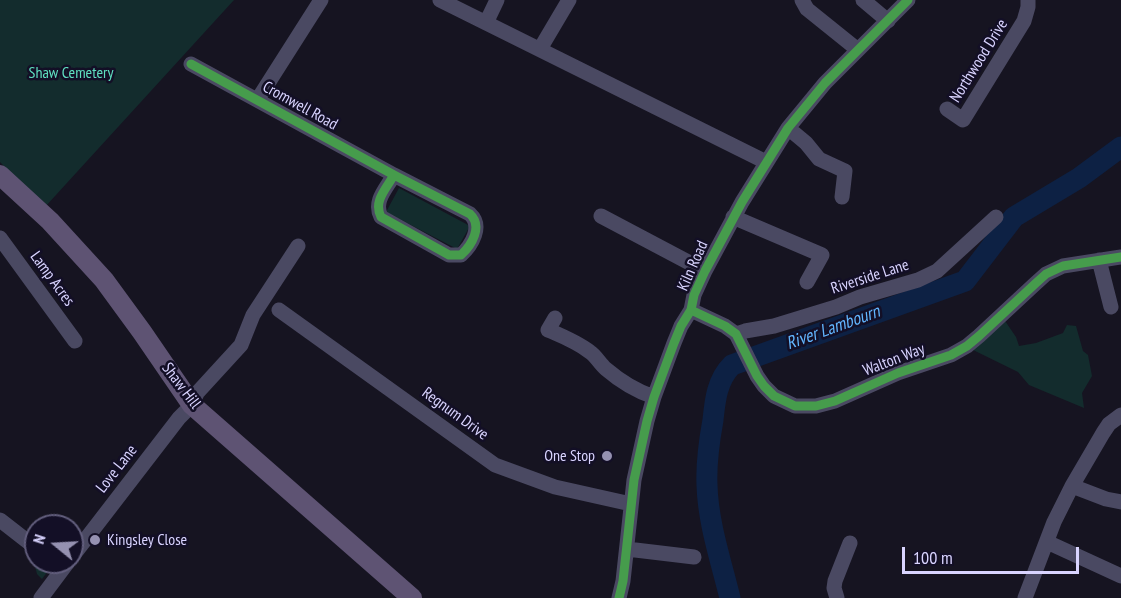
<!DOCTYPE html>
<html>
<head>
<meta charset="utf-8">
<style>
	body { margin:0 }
	#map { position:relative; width:1121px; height:598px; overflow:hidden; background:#161421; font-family:"PT Sans Narrow",sans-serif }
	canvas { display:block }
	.north { position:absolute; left:24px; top:514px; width:60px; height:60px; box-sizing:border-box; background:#130f26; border:2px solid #625e7d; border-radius:50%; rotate:288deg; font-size:16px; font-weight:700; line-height:24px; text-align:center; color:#d9d4ff }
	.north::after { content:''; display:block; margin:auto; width:21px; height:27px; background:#9591b1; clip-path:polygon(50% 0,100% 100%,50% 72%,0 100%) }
	.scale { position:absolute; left:902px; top:547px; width:177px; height:27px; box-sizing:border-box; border:3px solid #d9d4ff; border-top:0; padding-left:8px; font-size:18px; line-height:21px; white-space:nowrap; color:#d9d4ff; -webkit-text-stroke:4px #130f26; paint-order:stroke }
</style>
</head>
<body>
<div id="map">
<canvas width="1121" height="598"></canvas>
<div class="north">N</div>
<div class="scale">100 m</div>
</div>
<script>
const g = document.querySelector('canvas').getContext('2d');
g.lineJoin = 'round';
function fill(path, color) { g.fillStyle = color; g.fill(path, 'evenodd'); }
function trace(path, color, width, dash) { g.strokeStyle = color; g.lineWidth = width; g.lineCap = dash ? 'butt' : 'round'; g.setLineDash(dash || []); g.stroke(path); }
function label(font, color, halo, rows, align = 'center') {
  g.font = font + ' "PT Sans Narrow",sans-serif'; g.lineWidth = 5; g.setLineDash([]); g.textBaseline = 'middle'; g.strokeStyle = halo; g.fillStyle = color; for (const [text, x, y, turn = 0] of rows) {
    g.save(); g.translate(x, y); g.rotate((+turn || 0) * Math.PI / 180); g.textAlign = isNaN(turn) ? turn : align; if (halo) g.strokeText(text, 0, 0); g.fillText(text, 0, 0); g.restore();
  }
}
fill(new Path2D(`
	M0,0H234L45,207L0,162Z
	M399,188L470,226L457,249L386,212Z
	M1001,315L1016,337L1019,346L1036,343L1063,333L1067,325L1076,326L1083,351L1088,355L1092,376L1082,393L1084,408L1029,385L1018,372L967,347Z
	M32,554L36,557V562H41L47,567L48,571L42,579L37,574Z`), '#132c2d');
trace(new Path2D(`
	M730,598C721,561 708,523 707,485C706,463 709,442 713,420C715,400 717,380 732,365L965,281L1014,217L1079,178L1121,147`), '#0d2144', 21);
trace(new Path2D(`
	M440,0L766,162
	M802,0L807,9L858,50
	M863,0L888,21
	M486,23L497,0
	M540,49L569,0
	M191,64L394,175L470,214C483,226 472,245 461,255H449L381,217C373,201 386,189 394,175
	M258,99L321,0
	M947,109L963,120L1024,21L1028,7V0
	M788,128L806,143L819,159L845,171L842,197
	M601,216L705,271
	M733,217L822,255L807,282
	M0,238L75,341
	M1099,260L1111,307
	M279,310L495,465L555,487L631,504
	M691,310L725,326L736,334L757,376L764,386L774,396L795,406H816L835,401L898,373L951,355L967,346L979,336L1036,283L1046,274L1063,266L1121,257
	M555,318L548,330C562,336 577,342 590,352C596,356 600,364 606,369C620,381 636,391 654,397
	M736,334L745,331L774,326L836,307L860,297L918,280L937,271L996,217
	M1072,486L1106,499L1121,502
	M0,520L36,548
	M1047,542L1121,576
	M627,549L694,557
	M72,557L179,418L192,405L197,393L241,345L253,315L298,246
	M41,598L68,562
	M619,598L623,581L634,480L647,421L654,397L674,343L681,326L691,310L694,295L705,271L742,202L788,128L825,83L908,0
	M837,598L834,588L835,581L850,543
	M1025,598L1054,522L1072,486L1103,433L1109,424L1121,415`), '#4a4962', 15);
trace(new Path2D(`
	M0,175L50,221L104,280L142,332L192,405L412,598`), '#5e5373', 20);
trace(new Path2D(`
	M191,64L394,175L470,214C483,226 472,245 461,255H449L381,217C373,201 386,189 394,175
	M691,310L725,326L736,334L757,376L764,386L774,396L795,406H816L835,401L898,373L951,355L967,346L979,336L1036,283L1046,274L1063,266L1121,257
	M619,598L623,581L634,480L647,421L654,397L674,343L681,326L691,310L694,295L705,271L742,202L788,128L825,83L908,0`), '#469c4c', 9);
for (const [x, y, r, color] of [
	[607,456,6,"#9591b1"],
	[95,540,6,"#9591b1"]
]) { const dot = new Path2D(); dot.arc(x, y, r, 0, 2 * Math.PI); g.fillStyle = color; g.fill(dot); trace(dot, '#130f26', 2); }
label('16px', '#d9d4ff', '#130f26', [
	["Northwood Drive",979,61,-58],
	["Cromwell Road",300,106,29],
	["Kiln Road",693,266,-66],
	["Riverside Lane",870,277,-18],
	["Lamp Acres",52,279,54],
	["Walton Way",894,360,-21],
	["Shaw Hill",181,386,53],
	["Regnum Drive",455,414,36],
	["Love Lane",117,469,-52]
]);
label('16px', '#5fe0c0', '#130f26', [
	["Shaw Cemetery",71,73]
]);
label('16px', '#d9d4ff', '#130f26', [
	["One Stop",595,456],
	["Kingsley Close",107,540,"left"]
], 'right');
label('italic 18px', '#62b6ff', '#130f26', [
	["River Lambourn",833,328,-20]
]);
</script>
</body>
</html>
